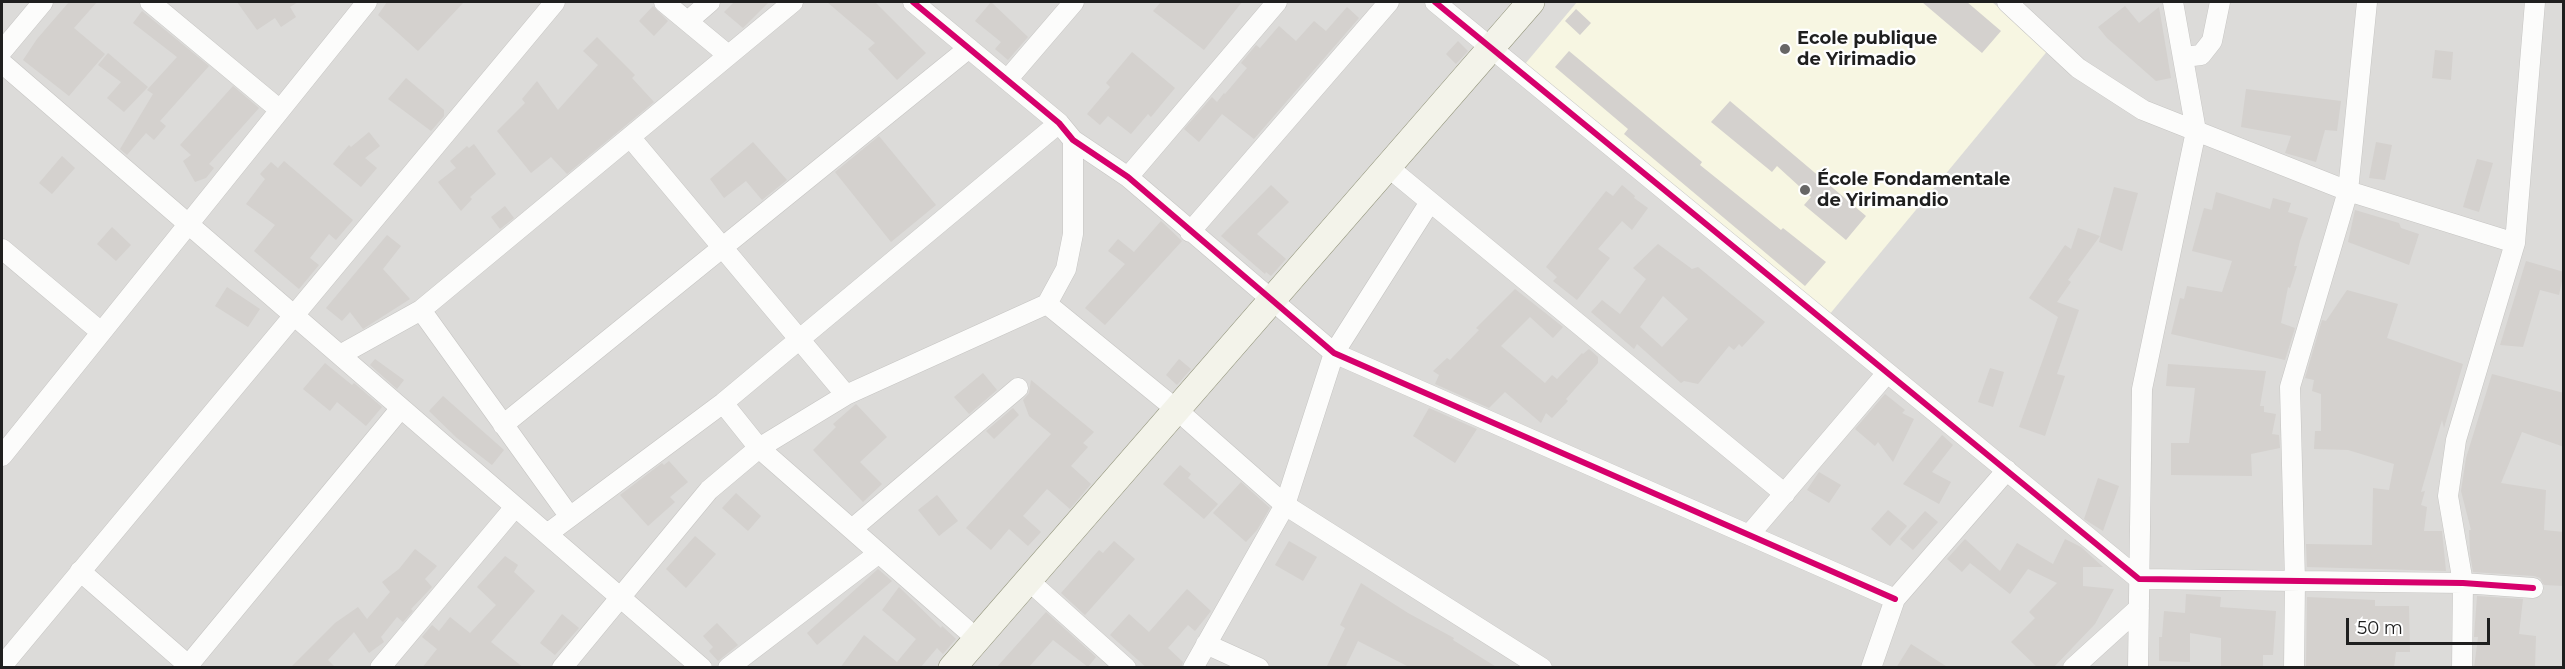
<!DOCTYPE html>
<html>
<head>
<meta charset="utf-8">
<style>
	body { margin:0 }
	#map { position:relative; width:2565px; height:669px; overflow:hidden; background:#edebe7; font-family:Montserrat,sans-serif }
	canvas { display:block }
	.frame { position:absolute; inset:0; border:3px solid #1f1f1f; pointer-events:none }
	.scale { position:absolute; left:2346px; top:618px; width:144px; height:27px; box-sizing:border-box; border:3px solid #1f1f1f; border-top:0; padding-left:8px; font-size:18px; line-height:21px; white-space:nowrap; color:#1f1f1f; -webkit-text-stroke:4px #fff; paint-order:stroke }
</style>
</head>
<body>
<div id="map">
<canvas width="2565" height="669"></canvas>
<div class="frame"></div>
<div class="scale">50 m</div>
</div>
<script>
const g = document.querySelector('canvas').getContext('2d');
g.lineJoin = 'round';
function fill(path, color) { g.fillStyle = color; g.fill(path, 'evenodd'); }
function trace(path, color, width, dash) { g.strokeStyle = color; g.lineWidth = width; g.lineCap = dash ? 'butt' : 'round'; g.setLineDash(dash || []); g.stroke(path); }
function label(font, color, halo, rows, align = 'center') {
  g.font = font + ' Montserrat,sans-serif'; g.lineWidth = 4.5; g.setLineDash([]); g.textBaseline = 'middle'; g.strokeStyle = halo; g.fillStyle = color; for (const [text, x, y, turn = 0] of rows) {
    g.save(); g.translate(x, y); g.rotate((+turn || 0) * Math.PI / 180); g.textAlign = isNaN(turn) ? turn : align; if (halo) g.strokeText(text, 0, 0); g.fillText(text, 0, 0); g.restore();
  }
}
fill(new Path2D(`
	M2,2H2563V667H2Z`), '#dcdbd9');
fill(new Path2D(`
	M1577,2H1992L2049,49L1829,315L1525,64Z`), '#f7f6e2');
fill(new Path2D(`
	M69,2H97L74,28L105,54L69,96L23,60L37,39Z
	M237,2H298L290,7L296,17L281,27L275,18L257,30Z
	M387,2H464L418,51L378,15Z
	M734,2H769L743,28L724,12Z
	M827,2H875L926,53L897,80L868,49L875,43Z
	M991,2L1028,37L1008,60L995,49L1001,42L975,21Z
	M1161,2H1242L1204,50L1153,11Z
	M1922,2H1967L2001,31L1982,53Z
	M653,6L668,21L654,36L639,21Z
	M2125,6L2139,23L2159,7L2171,78L2156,81L2107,38L2098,27Z
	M1347,7L1359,18L1254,139L1222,114L1199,142L1184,129L1212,97L1217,102L1224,93L1225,94L1247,68L1241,63L1256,45L1260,48L1279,26L1296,41L1314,21L1326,31Z
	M1576,9L1591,23L1580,35L1565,21Z
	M142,11L209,66L160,121L166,126L154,140L146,133L127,155L120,149L153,94L147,90L177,57L133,23Z
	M597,37L635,75L632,78L654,102L567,174L551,157L531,173L497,131L525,103L522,99L537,81L558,110L598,65L583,51Z
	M1458,41L1468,51L1456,64L1446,54Z
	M2435,50L2453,52L2451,80L2432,78Z
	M1569,51L1702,162L1700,165L1781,230L1783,228L1826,262L1805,286L1624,134L1628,129L1555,67Z
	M1132,52L1175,88L1151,117L1148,114L1131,134L1108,116L1100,125L1087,114L1110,87L1106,83Z
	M108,53L148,87L124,112L107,98L121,82L98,65Z
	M406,78L444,110V116L431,131L388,99Z
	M233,86L259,108L209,164L214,168L206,178L195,182L183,161L191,155L180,145Z
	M2246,89L2341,101L2337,131L2325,130L2316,162L2285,153L2291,136L2241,127Z
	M1730,101L1866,216L1846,240L1804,205L1811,197L1777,166L1772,172L1711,122Z
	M369,132L380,146L365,158L377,168L361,187L333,164L349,145L351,147Z
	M879,136L936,205L891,242L835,172Z
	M753,142L787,180L762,200L746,181L724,198L710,179Z
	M2376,142L2392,145L2385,180L2369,178Z
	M474,144L496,174L470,197L472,199L461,211L438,182L456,168L450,161L467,146L469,148Z
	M62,156L75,168L52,194L39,183Z
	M2477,159L2493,163L2479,212L2463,207Z
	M284,161L353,220L336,240L329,234L310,258L319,265L299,289L254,251L275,225L246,204L265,179L260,174L271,162L278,168Z
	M1271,185L1289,202L1257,234L1286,259L1271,276L1266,272L1265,274L1221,236Z
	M1622,185L1635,196L1634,198L1648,208L1632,230L1622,221L1598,249L1610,258L1577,300L1553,281L1557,277L1546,267L1606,191L1613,196Z
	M2114,187L2138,193L2122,251L2099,242Z
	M2216,192L2270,209L2273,198L2291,203L2288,212L2308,218L2300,241L2294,266H2297L2290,288L2288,287L2281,323L2295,328L2285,360L2171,334L2180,298L2184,299L2187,286L2222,292L2232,261L2192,251L2204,208L2212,210Z
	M505,206L514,218L500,229L491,217Z
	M2355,210L2399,223L2401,228L2419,234L2409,265L2348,242Z
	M1161,221L1182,241L1105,325L1085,308L1125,264L1108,251L1118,239L1134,252Z
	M112,227L131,245L116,261L97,244Z
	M2078,228L2100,236L2068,280L2071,282L2057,302L2079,310L2057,374L2065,376L2045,436L2019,427L2058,317L2029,298L2065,245L2071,249Z
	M387,235L401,246L383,269L410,299L363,329L350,312L342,321L326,308Z
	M1658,244L1692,269L1698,267L1765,322L1742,347L1739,344L1734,350L1729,346L1698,384L1684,381L1681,383L1637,344L1634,349L1591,312L1602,300L1620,314L1646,279L1633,268ZM1663,296L1688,319L1662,347L1640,327Z
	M2526,261L2564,272L2559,295L2540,290L2523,347L2500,345Z
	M227,287L260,309L248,327L215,306Z
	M1515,289L1563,327L1553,338L1530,317L1501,346L1545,383L1552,375L1557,379L1582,353L1583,354L1589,349L1598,357V363L1566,399L1568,401L1552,418L1546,413L1541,423L1505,392L1489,408L1435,384L1439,375L1433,371L1447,358L1450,360L1479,330L1476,328Z
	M2347,290L2398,304L2387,338L2463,364L2444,428L2442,420L2421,492L2425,491L2421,505L2427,507L2424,531H2442L2446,571L2307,567L2306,544L2372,545L2373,488L2389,490L2394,464L2348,450L2314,449L2315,431H2321V394L2312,391L2314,380L2305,378L2322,320L2326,321Z
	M375,359L404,380L397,389L370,365Z
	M1179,359L1191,369L1177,385L1166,375Z
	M325,363L352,385L354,383L382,407L366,426L337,402L330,411L303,389Z
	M2168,364L2266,371L2260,406H2264V412L2276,414L2272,434L2279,435L2280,448L2251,454L2252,476L2171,475V443H2189L2195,388L2166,386Z
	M1990,368L2004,372L1993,407L1978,402Z
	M983,373L997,390L969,414L954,397Z
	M2492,374L2564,393V447L2522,432L2501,483L2546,490L2544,530L2564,532V586L2544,585L2540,578L2534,576L2473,572L2470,554L2469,530H2471L2461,491L2466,458Z
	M1031,380L1094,432L1083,443L1088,447L1071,466L1091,484L1070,509L1047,489L1023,516L1041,532L1028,546L1009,529L991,550L966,528L1051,434L1029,416L1023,400L1029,393Z
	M1885,394L1905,410L1902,413L1914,419L1893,462L1878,442L1875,446L1855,429Z
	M443,396L504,450L492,465L457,438L429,411Z
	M856,404L887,437L860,462L882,484L863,502L813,450L836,427L833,424Z
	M1013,408L1019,415L994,439L986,431Z
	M1429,408L1477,429L1455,463L1413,436Z
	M1942,435L1953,445L1932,472L1951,482L1939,504L1903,484Z
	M669,461L688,482L670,497L675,502L648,526L620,495L662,463L664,465Z
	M1180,465L1191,474L1188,478L1218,504L1204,519L1163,484Z
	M1819,472L1841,485L1829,503L1807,490Z
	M2098,478L2119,486L2103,531L2084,519Z
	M1241,482L1270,508L1257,530L1246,542L1213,513Z
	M736,493L761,516L748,531L722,508Z
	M937,495L958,521L939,536L918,510Z
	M1888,510L1907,526L1890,546L1871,529Z
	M1925,511L1938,522L1913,550L1900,539Z
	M695,536L716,554L686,588L666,569Z
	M1965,539L2000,571L2017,543L2053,564L2065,539L2081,547L2103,567H2083V586L2114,589L2095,624L2053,668H2038L2011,642L2035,618L2029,612L2057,583L2028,569L2010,594L1970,563L1962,572L1947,559Z
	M1114,541L1135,559L1085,615L1061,593L1099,550L1103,553Z
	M1289,541L1317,557L1303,581L1275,565Z
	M415,549L437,566L425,579L432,587L411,609L413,611L403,622L397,617L381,637L384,642L369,653L354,632L328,660L336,668H290L335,623L358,607L367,619L390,592L382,582L399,569Z
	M505,556L518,565L514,572L535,591L491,642L524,668H422L437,649L422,637L432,625L439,631L450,617L470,633L496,605L477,587Z
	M878,569L892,581L817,645L807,633Z
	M1361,583L1408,613L1454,638L1453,640L1498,668H1411L1358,641L1345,668H1326L1345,628L1340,625Z
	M899,587L941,628L942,626L956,639L943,654L937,648L920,668H840L864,635L897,662L916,639L882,610Z
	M1187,589L1211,611L1195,631L1188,625L1168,648L1183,662L1181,668H1147L1110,635L1129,614L1149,632Z
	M2186,594L2221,597L2220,607L2276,611L2273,655H2263V668H2221V638L2190,633V662L2159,661V637H2162L2164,611L2185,613Z
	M2477,596L2523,599L2519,634L2536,636L2535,668H2474L2478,637H2474Z
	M2307,597L2375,600V606H2409L2410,652H2396L2394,668H2306Z
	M1046,612L1096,657L1088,667L1053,640L1028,668H996Z
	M562,614L579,628L555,655L540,643Z
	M717,623L738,645L718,661L709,651L713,647L703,636Z
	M1911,644L1949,668H1896Z`), '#d4d1ce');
const street = new Path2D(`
	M150,2L280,110
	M664,2L728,55
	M913,2L1059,123L1073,140L1128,177L1334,353L1895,599
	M1435,2L2139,579L2463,583L2533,588
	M2007,2L2078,68L2143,110L2348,191L2515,243
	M688,21L710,2
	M2,51L43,2
	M2184,57L2201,55L2212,41L2220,2
	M2,63L702,668
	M1007,80L1074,2
	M630,137L846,395
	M1388,167L1785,494
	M1128,177L1277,2
	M1190,232L1389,2
	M2,249L101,332
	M1047,304L1177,410L1285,505L1542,668
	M421,310L570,517
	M340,355L421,310L793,2
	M723,403L759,448L977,639
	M503,425L969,48
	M2,456L367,2
	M852,529L1018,388
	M547,534L723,403L1059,123
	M1749,535L1887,373
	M80,571L188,665
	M1028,580L1126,668
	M1206,644L1259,668
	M2,666L555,2
	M186,668L401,408
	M380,668L515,507
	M562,668L709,490L759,448L846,395L1047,304L1066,269L1073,234V140
	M728,668L879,553
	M1193,668L1285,505L1334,353L1430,202
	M1871,668L1895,599L2007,470
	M2073,668L2139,608
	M2138,668L2142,389L2196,131L2173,2
	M2294,668L2295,581L2290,387L2348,191L2367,2
	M2462,668L2463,583L2448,496L2456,440L2515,243L2535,2`);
const secondary = new Path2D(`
	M952,668L1531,2`);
trace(street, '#c6c5c3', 21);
trace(secondary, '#95977e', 28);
trace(street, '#fcfcfb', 20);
trace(secondary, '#f3f3ea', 27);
trace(new Path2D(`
	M913,2L1059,123L1073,140L1128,177L1334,353L1895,599
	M1435,2L2139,579L2463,583L2533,588`), '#d6006c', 6);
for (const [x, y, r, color] of [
	[1785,49,6,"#676665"],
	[1805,190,6,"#676665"]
]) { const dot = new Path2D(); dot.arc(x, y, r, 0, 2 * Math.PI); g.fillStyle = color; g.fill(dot); trace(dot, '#fff', 2); }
label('bold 18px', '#1f1f1f', '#fff', [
	["Ecole publique",1797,39],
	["de Yirimadio",1797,60],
	["École Fondamentale",1817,180],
	["de Yirimandio",1817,201]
], 'left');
</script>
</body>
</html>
